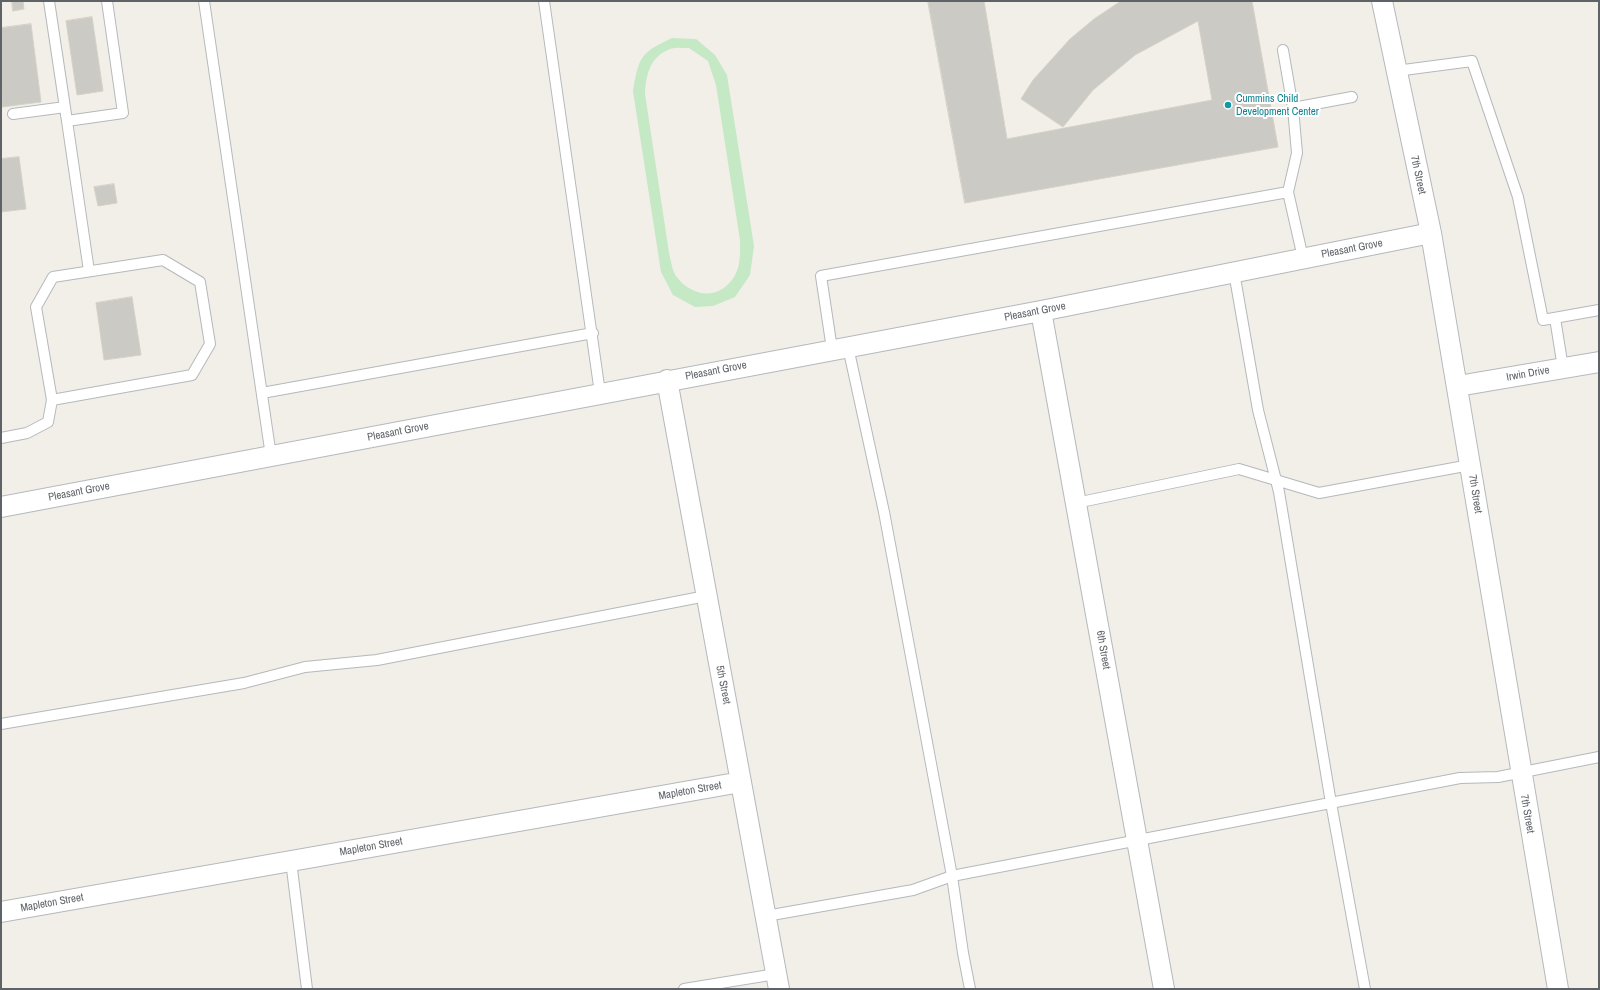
<!DOCTYPE html>
<html>
<head>
<meta charset="utf-8">
<style>
	body { margin:0 }
	#map { position:relative; width:1600px; height:990px; overflow:hidden; background:#f1efe8; font-family:"Archivo Narrow",sans-serif }
	canvas { display:block }
	.frame { position:absolute; inset:0; border:2px solid #5f6368; pointer-events:none }
</style>
</head>
<body>
<div id="map">
<canvas width="1600" height="990"></canvas>
<div class="frame"></div>
</div>
<script>
const g = document.querySelector('canvas').getContext('2d');
g.lineJoin = 'round';
function fill(path, color) { g.fillStyle = color; g.fill(path, 'evenodd'); }
function trace(path, color, width, dash) { g.strokeStyle = color; g.lineWidth = width; g.lineCap = dash ? 'butt' : 'round'; g.setLineDash(dash || []); g.stroke(path); }
function label(font, color, halo, rows, align = 'center') {
  g.font = font + ' "Archivo Narrow",sans-serif'; g.lineWidth = 4; g.setLineDash([]); g.textBaseline = 'middle'; g.strokeStyle = halo; g.fillStyle = color; for (const [text, x, y, turn = 0] of rows) {
    g.save(); g.translate(x, y); g.rotate((+turn || 0) * Math.PI / 180); g.textAlign = isNaN(turn) ? turn : align; if (halo) g.strokeText(text, 0, 0); g.fillText(text, 0, 0); g.restore();
  }
}
fill(new Path2D(`
	M672,38L696,39L715,55L727,75L754,246L750,275L735,297L713,306L695,307L673,295L661,272L633,91C639,57 640,53 672,38ZM689,48L708,61L716,85L740,240C740,253 741,266 734,277C719,301 691,297 676,276C672,270 671,260 669,253L645,94C646,76 649,57 670,49C675,47 683,48 689,48Z`), '#c5e8c5');
const building = new Path2D(`
	M12,1H23L24,9L13,11Z
	M928,1H984L1007,139L1212,100L1198,21L1135,55L1093,90L1063,127L1021,99L1033,80L1070,39L1094,19L1121,1H1252L1278,147L965,203Z
	M92,17L103,91L77,95L66,21Z
	M31,24L41,102L2,107L1,28Z
	M19,157L26,209L1,212V159Z
	M114,184L117,203L98,206L94,187Z
	M132,297L141,355L104,360L96,303Z`);
fill(building, '#cccac5');
trace(building, '#d6d1c6', 1);
const service = new Path2D(`
	M49,1L67,121L123,113L107,1
	M204,1L271,456
	M544,1L600,393
	M1283,50L1293,108L1297,153L1288,192L1303,258
	M1396,71L1472,61L1518,197L1543,320L1599,310
	M1293,108L1352,97
	M13,114L65,107
	M67,121L89,271
	M1234,272L1258,410L1279,492L1331,803L1365,989
	M1555,318L1563,368
	M848,347L884,512L952,876L963,953L970,989
	M832,349L821,276L1288,192
	M262,393L593,333
	M1,438L27,433L48,422L52,400L36,307L53,277L163,260L200,282L210,344L192,375L52,400
	M1076,503L1239,469L1319,493L1470,465
	M1,724L244,683L305,667L377,660L706,596
	M291,861L307,989
	M766,916L913,890L952,876L1460,778L1498,777L1599,757
	M684,989L776,974`);
const minor = new Path2D(`
	M1382,1L1431,233L1558,989
	M1041,311L1164,989
	M667,380L779,989
	M1458,386L1599,362
	M1,507L1041,311L1431,233
	M1,912L741,782`);
trace(service, '#b5b8bc', 12);
trace(minor, '#b5b8bc', 22);
trace(service, '#fff', 10);
trace(minor, '#fff', 20);
for (const [x, y, r, color] of [
	[1228,105,4,"#0f9aa8"]
]) { const dot = new Path2D(); dot.arc(x, y, r, 0, 2 * Math.PI); g.fillStyle = color; g.fill(dot); trace(dot, '#fff', 1.5); }
label('11px', '#0d838f', '#fff', [
	["Cummins Child",1236,99],
	["Development Center",1236,112]
], 'left');
label('11px', '#5f6368', '#fff', [
	["7th Street",1418,175,78],
	["Pleasant Grove",1352,249,-11],
	["Pleasant Grove",1035,312,-11],
	["Pleasant Grove",716,371,-11],
	["Irwin Drive",1528,374,-10],
	["Pleasant Grove",398,432,-11],
	["Pleasant Grove",79,492,-11],
	["7th Street",1475,494,81],
	["6th Street",1103,650,80],
	["5th Street",723,685,79],
	["Mapleton Street",690,791,-10],
	["7th Street",1527,814,80],
	["Mapleton Street",371,847,-10],
	["Mapleton Street",52,903,-10]
]);
</script>
</body>
</html>
